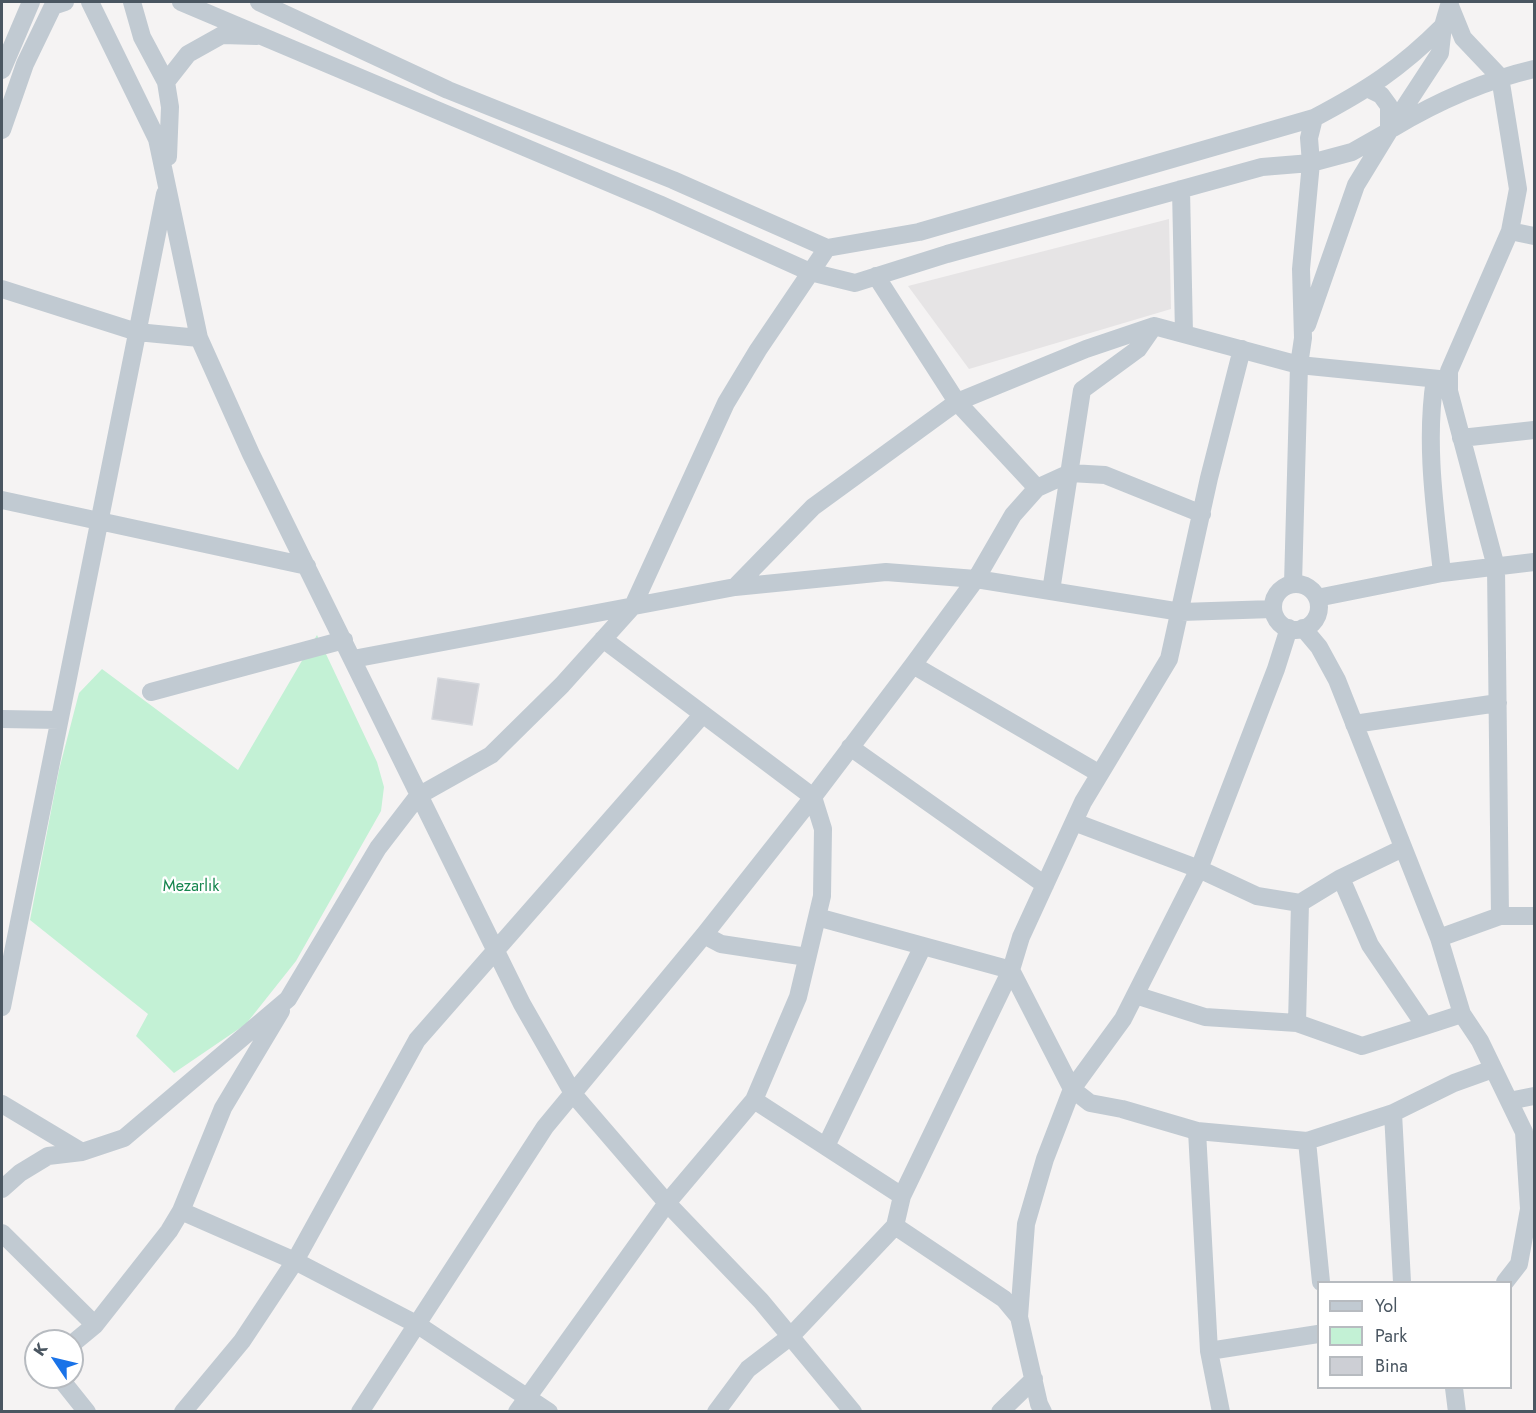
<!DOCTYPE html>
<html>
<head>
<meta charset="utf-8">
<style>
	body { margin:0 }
	#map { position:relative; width:1536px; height:1413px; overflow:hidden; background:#f5f3f3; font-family:Jost,sans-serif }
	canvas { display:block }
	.frame { position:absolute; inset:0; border:3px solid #4a5661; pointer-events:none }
	.legend { position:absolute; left:1317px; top:1281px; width:195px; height:108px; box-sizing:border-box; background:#fff; border:2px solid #b7bbc0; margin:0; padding:8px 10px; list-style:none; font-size:18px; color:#4a5661 }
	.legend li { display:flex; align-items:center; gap:12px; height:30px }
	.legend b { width:30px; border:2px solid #b7bbc0 }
	.north { position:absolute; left:24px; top:1329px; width:60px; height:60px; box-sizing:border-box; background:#fff; border:2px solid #b7bbc0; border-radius:50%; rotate:305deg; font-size:16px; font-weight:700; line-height:24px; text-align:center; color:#4a5661 }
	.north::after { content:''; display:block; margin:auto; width:21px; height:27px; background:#1a73e8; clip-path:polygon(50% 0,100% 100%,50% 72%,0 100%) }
</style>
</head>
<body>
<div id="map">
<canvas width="1536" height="1413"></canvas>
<div class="frame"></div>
<ul class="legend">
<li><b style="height:8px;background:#c1cad2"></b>Yol</li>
<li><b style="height:16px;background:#c3f1d5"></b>Park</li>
<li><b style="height:16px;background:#cdcfd5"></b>Bina</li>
</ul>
<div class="north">K</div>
</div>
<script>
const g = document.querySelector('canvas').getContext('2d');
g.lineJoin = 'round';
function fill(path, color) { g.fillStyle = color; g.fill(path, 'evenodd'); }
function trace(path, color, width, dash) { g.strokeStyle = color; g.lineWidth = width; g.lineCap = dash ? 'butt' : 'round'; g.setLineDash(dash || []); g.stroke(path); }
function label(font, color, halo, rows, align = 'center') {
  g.font = font + ' Jost,sans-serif'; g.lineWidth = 4.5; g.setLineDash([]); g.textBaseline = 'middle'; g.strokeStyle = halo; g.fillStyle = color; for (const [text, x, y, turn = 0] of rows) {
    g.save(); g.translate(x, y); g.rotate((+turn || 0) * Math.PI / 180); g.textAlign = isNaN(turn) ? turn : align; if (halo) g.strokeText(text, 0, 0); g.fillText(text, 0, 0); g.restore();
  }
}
fill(new Path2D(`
	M1169,219L1171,309L969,369L908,286Z`), '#e6e4e5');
fill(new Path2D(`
	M317,635L377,762L384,787L381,811L296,961L246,1024L174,1073L136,1036L148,1014L30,920L59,770L79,693L102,669L238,770Z`), '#c3f1d5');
const building = new Path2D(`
	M438,678L479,684L472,725L432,719Z`);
fill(building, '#cdcfd5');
trace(building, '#d7d9de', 1.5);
trace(new Path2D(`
	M90,2L157,139L199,338L251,454L522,1004L574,1095L667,1203L761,1301L853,1412
	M132,2L142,37L166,82L170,107L168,157
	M181,2L659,204L810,272L855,283L947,254L1262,167L1311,163L1352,152L1389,131L1440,53L1443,26L1450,2
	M259,2L448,90L673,180L827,248L919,232L1314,118C1367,90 1400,69 1443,26
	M1450,6L1463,38L1500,77L1518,189L1510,231L1449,371V391L1496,567L1500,916
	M2,70L31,2
	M166,82L188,54L222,35L257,36
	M1393,128C1438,101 1483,81 1534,69
	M2,130L25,64L53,6L65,2
	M1181,189L1184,334
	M1510,231L1534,236
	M876,276L957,402L1037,488
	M2,289L137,332L199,338
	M1307,325L1356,185L1389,131V106L1381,95L1369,89
	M1435,379C1425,443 1435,509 1442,573
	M1461,438L1534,430
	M2,500L307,566
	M1293,584L1299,365L1303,338L1301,269L1311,163L1309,138L1314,118
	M1273 607a23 23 0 1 1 46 0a23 23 0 1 1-46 0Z
	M735,587L813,507L957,402L1086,349L1154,326L1299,365L1449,380
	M1051,591L1082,390L1138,349L1154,326
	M1317,598L1442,573L1534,562
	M1303,628L1319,647L1337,680L1439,938L1462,1014L1480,1041L1524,1132L1529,1209L1519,1264L1505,1282
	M353,659L735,587L886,572L976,579L1181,612L1273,609
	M913,665L1100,774
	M151,692L344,640
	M2,719L59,720
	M1354,724L1498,703
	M850,747L1045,885
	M1074,822L1199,869L1257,896L1300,903L1341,878L1403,848
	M1341,878L1370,945L1425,1026L1462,1014
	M817,917L1011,970L1072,1089L1090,1103L1122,1109L1197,1131L1307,1141L1393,1113L1454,1083L1493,1069
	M704,935L721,944L807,957
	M1439,938L1500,916H1534
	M1135,995L1205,1017L1297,1023L1362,1046L1425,1026
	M2,1007L165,194
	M1297,1023L1300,903
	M754,1100L902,1196
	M1509,1101L1534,1096
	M2,1104L82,1152
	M1393,1113L1402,1282
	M1197,1131L1209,1351L1221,1412
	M1307,1141L1321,1282
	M826,1146L923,946
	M2,1189L20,1173L48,1156L82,1152L124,1138L288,999L378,848L418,796L491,755L562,685L633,606L726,403L758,350L827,248
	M181,1211L295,1261L418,1325L549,1412
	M895,1226L1004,1299L1019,1317
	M2,1233L95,1325
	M72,1344L95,1325L169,1231L181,1211L223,1108L281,1011
	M1209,1351L1318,1334
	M59,1377L87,1412
	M1454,1388L1457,1412
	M183,1412L242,1341L295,1261L417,1040L703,714
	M360,1412L545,1127L704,935L813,797L913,665L976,579L1013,515L1037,488L1070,473L1105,475L1202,514
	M517,1412L667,1203L754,1100L798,997L822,896L823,829L813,797L603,639
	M716,1412L748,1369L791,1336L895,1226L902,1196L1011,970L1021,937L1083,802L1169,659L1209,478L1242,349
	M1000,1412L1034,1379
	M1043,1412L1039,1404L1019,1317L1026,1224L1045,1159L1072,1089L1123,1019L1199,869L1276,669L1289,628`), '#c1cad2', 18);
label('16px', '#17864f', '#fff', [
	["Mezarlık",191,887]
]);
</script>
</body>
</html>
